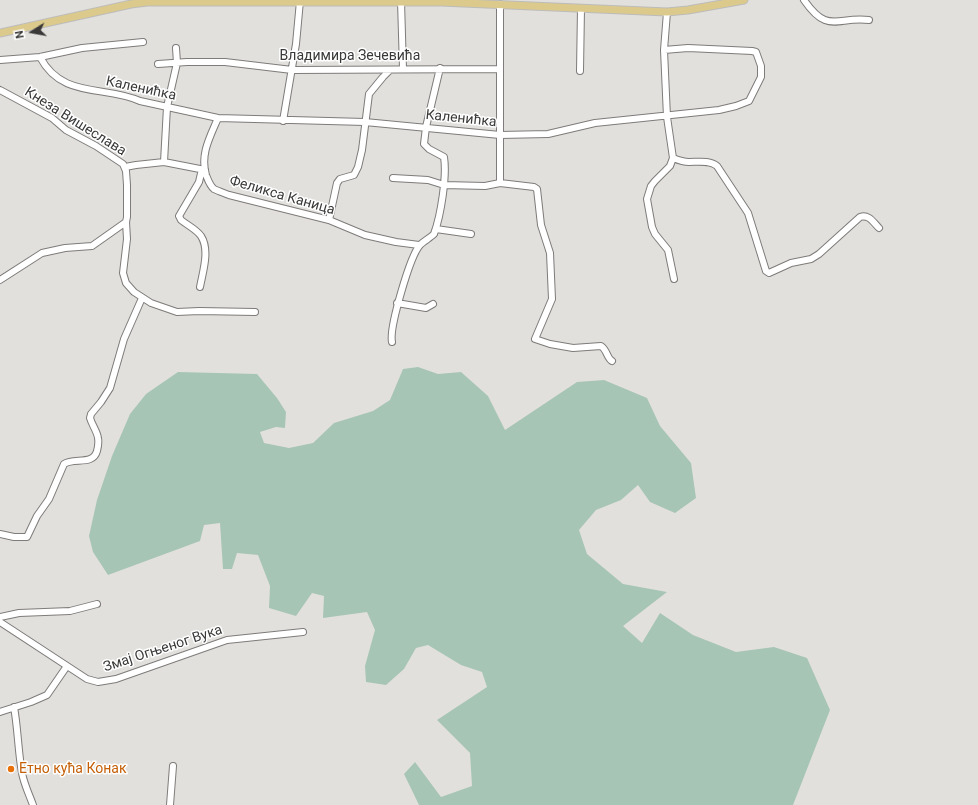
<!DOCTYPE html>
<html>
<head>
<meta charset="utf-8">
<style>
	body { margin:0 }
	#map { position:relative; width:978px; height:805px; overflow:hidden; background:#e2e0dd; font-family:Roboto,sans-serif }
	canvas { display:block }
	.north { position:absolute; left:12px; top:12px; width:40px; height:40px; -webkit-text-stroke:3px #fff; paint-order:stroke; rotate:259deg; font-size:11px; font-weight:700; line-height:16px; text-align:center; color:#3a3938 }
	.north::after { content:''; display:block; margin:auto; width:14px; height:18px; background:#3a3938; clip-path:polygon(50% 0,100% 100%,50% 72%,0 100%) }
</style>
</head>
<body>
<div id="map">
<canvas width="978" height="805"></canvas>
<div class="north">N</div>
</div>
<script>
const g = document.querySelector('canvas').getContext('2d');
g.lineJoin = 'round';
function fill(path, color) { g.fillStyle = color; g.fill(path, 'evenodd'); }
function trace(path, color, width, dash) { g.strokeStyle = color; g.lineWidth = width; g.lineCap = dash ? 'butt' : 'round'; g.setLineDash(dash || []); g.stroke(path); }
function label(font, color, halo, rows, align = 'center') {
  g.font = font + ' Roboto,sans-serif'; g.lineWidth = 3; g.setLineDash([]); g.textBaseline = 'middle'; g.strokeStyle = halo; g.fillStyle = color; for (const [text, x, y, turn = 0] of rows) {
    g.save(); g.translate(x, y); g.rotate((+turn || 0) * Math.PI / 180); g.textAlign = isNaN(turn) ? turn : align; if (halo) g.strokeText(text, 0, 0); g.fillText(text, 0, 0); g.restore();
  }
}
fill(new Path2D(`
	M418,367L438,374L461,372L488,396L505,430L577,382L604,380L647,398L660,426L691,463L696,498L675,513L650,502L638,485L621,500L596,510L579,530L587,554L623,584L667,592L623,626L642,643L660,613L693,635L736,652L774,647L807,658L830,710L793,805H419L404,774L415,762L441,797L472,786L470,753L437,720L487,687L482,672L461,665L428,645L416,648L404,669L386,685L366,682L365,666L375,630L367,612L323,618L324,596L312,593L296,616L269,608L270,586L258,555L237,553L232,569H223L220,523L204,525L200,541L108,575L93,552L89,536L97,500L112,456L130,414L146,394L178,372L257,374L277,398L286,412L285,428L276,427L260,432L264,443L289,448L313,443L334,423L373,411L390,400L403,369Z`), '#a7c5b5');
const minor = new Path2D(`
	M804,0C828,35 837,16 869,20
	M401,1L403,69
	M667,12L664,50L667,117L673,158L670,166L655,181L651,186L647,199L652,227L655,234L668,250L674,279
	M40,57C62,99 104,85 140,101L218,118L365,122L500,135L548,134L595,123L719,110L736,106L749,101L761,77V66L756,52L752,51L688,48L664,50
	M0,60L40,57L82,48L143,42
	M158,64L187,62H225L292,70L500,69
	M580,71L581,8
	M0,90L52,118L66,130L96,146L123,164L126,171L127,185V217L126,222L127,239L123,273L126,283L134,292L151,303L177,312L199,311L255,312
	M218,118C210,137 200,154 206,175C208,180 210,186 214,189C218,191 224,193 229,195L329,220L365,235L396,242L419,245
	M283,121L296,44L300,1
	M673,158C678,160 683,162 689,162C698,162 710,160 717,166L748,213L766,271L769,273L791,263L811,259L819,254L860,217C869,214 873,222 879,228
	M164,162L167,107L177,63L176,48
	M125,167L136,165L164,162L205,170
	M393,178L428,180L444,185L485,186L500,183L534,187L537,189L541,225L550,253L552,299L535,339L550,344L573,348L601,346C607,350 607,358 612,361
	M500,183V4
	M329,220L337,183L340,179L354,175L358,167L362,150L369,94L383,77L390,70
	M436,229L471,234
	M0,280L42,253L65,248L92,246L126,222
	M200,287C203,271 210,250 201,236C196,229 187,225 181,220L179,216L199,182L202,169
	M397,303L426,308L433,304
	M392,342C389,328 410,256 420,245C424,241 430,238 434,234C441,215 447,176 444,157L429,149L424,144L426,127L440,68
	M0,534L14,537H27L37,516L49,499L64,464C74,457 93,466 97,451C98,447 99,443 98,438C97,431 92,425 90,418L91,414L101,402L110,388L124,339L142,298
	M0,617L19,613L70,611L97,604
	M0,622L87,679L98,682L116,679L227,640L303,632
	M14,707C18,729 18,751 22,773C24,784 29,794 33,805
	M0,712L31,702L47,695L67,666
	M170,805L173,766`);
const major = new Path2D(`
	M0,33L131,4L147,2H441L667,12L688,10L744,0`);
trace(minor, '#7e7b7a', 8);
trace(major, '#bcbcbb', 9);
trace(minor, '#fff', 6);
trace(major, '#dcca8c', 7);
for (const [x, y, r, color] of [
	[11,769,4,"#e8710a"]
]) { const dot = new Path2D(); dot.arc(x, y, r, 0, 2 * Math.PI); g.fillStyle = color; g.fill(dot); trace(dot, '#fff', 1.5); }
label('14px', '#3a3938', '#fff', [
	["Владимира Зечевића",350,56],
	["Каленићка",141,89,12],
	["Каленићка",461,119,6],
	["Кнеза Вишеслава",75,122,32],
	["Феликса Каница",282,196,16],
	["Змај Огњеног Вука",163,649,-18]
]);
label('14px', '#c56008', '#fff', [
	["Етно кућа Конак",19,769]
], 'left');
</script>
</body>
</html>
